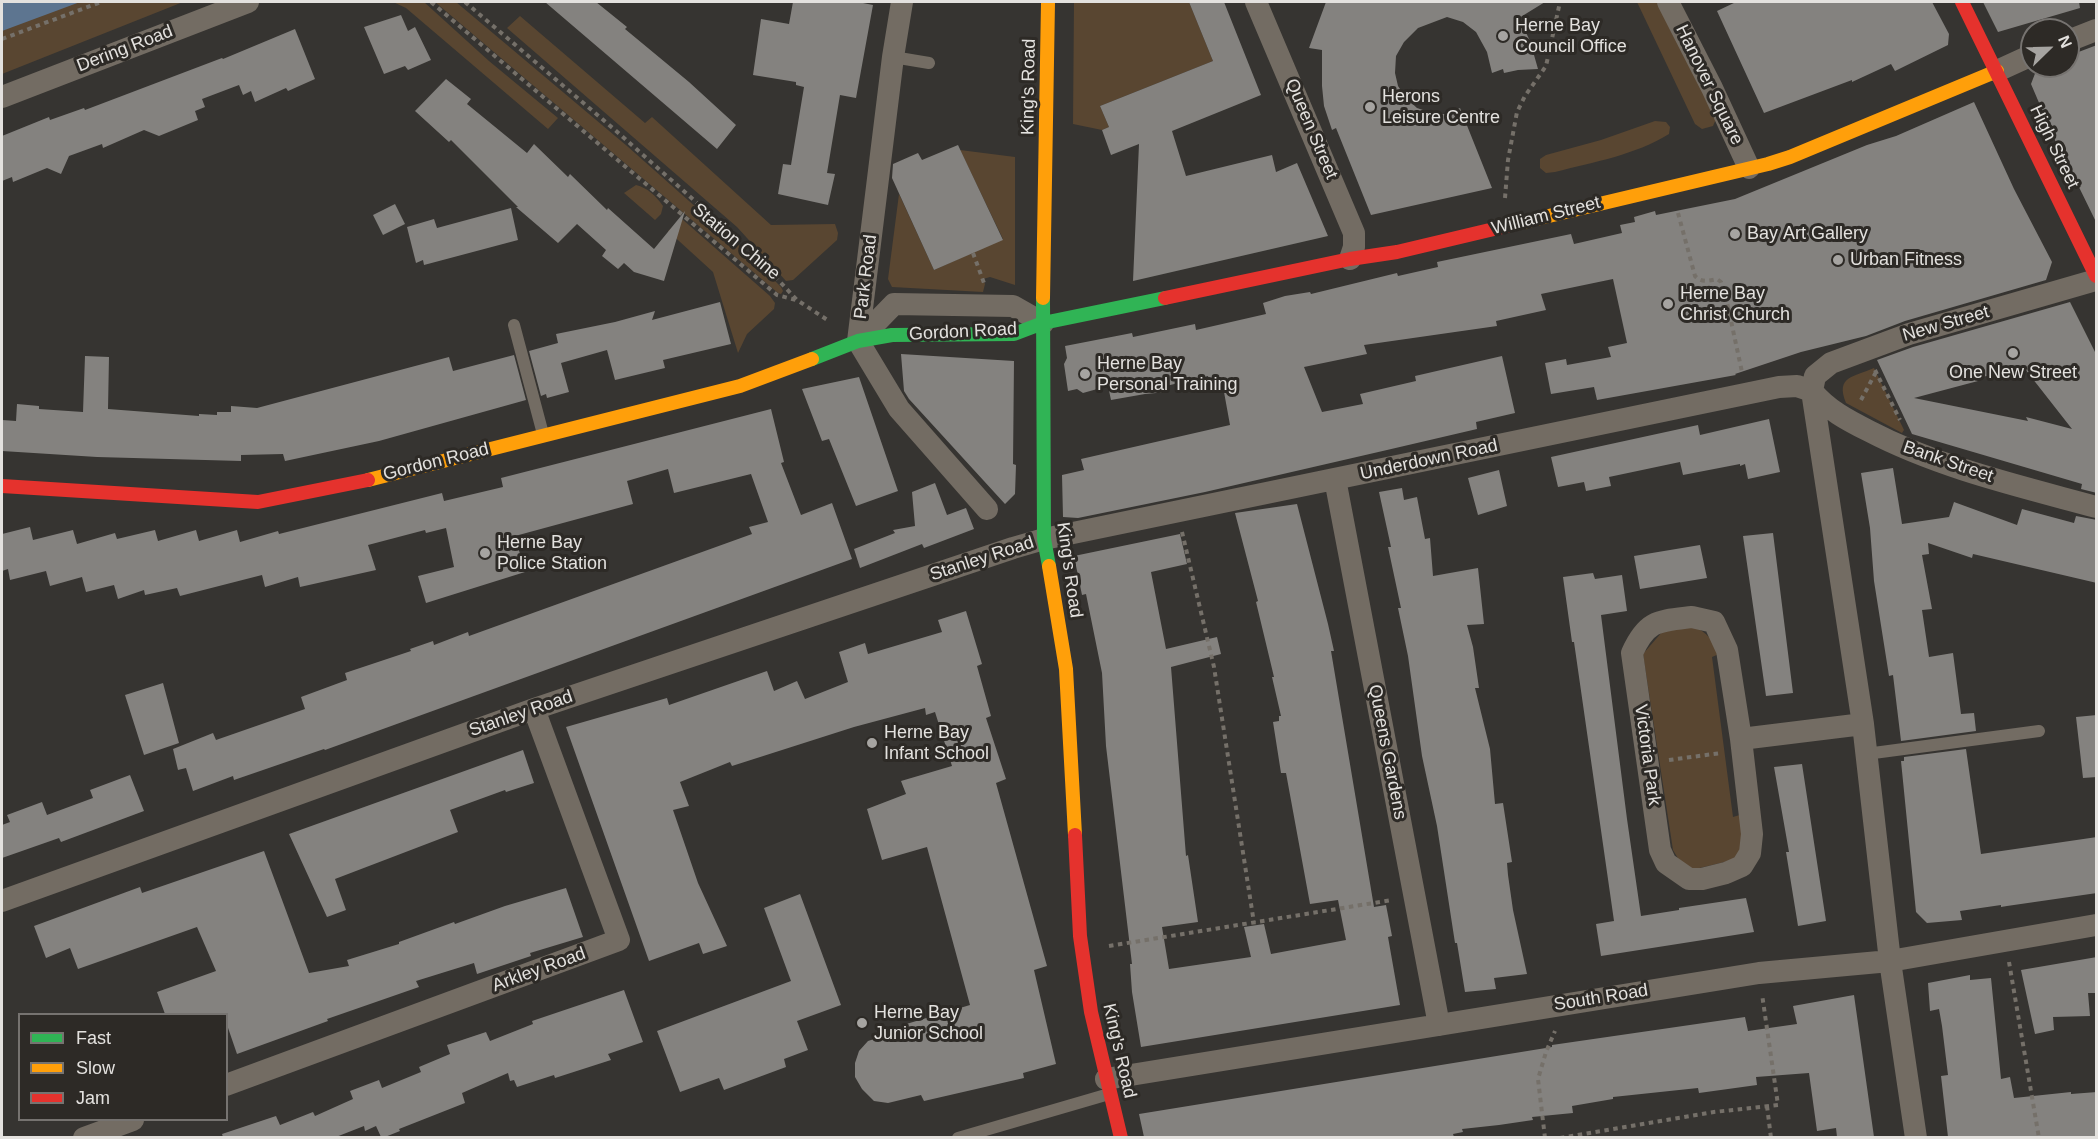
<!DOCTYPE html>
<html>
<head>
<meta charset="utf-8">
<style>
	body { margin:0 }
	#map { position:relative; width:2098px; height:1139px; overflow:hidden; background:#363431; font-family:Helvetica,sans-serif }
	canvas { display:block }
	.frame { position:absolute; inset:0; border:3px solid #e3e1de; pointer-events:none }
	.legend { position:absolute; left:18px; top:1013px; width:210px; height:108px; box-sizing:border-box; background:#2d2a26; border:2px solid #767370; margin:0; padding:8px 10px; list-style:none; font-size:18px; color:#e3e1de }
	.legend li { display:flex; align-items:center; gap:12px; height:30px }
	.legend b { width:30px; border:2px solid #767370 }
	.north { position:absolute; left:2020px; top:18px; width:60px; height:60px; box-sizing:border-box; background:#2d2a26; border:2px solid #767370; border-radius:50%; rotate:67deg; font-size:16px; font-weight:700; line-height:24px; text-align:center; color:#e3e1de }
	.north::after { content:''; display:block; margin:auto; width:21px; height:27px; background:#a6a4a1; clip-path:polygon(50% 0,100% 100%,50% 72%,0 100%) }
</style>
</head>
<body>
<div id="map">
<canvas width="2098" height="1139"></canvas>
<div class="frame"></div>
<ul class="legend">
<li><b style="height:8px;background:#30b455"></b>Fast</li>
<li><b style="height:8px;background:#ff9f0a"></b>Slow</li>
<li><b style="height:8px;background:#e5322d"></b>Jam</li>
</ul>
<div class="north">N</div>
</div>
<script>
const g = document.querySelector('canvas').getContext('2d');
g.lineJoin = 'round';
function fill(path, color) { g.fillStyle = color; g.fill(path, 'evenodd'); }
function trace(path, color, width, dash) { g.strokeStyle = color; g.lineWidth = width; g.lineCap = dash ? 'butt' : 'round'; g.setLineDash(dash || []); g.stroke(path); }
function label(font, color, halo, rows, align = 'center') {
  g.font = font + ' Helvetica,sans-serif'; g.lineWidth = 6; g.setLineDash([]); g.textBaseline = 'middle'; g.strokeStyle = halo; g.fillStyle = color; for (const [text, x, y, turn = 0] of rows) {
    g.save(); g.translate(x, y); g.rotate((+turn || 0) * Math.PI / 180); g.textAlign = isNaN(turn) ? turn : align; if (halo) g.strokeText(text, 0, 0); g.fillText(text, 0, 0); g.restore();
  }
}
fill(new Path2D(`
	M2,2H183L2,74Z
	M393,2H424L489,61L558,118L548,129L406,8Z
	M435,2H456L627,146L742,248L781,287L783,291L781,294L778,293Z
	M1074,2H1189L1213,61L1100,106L1109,127L1102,130L1073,124Z
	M1637,2H1661L1716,119L1713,126L1702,129L1695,124Z
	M520,16L645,123L652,117L771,225L835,224L838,233L837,240L793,280L786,281L737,227L507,28Z
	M1655,121L1666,122L1670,127L1669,134C1635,155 1594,162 1555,172L1546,173L1540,168V159L1546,155L1601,140Z
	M960,150L1015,157V285L990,277L983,279L985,284L983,292L892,287L888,279L899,194L934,270L1003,239Z
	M636,185C648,188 656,196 663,206L661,214L655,220L624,193Z
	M682,219L770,296L775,303L774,309L747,334L738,353L713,272L668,231Z
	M1874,368L1904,430L1902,433L1846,403C1835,376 1854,377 1874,368Z
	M1693,626C1707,633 1714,640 1719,654L1712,657L1733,817L1743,814L1740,853L1733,860L1691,870L1679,860L1673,850L1643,654L1662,632Z`), '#594631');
fill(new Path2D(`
	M2,2H80L2,31Z`), '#5d7590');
fill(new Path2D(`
	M545,2H596L627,27L625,29L689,82L736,125L717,149Z
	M793,2H858L873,5L856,98L840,95L827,173L835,174L828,205L778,194L783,164L791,165L804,87L796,85V82L753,75L761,19L789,24Z
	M1189,2H1224L1261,95L1172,131L1186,176L1272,155L1276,172L1297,163L1328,236L1133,281L1139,144L1111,155L1102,130L1109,127L1100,106L1213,61Z
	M1326,2H1545L1519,18L1530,41L1538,69L1518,70L1504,73L1503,69L1492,73L1487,52L1476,32L1463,22L1447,17L1418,28L1404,42L1396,56L1395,73L1398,86L1406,98L1417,108L1435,114H1447L1460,108L1492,188L1371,215L1336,128L1332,130L1324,106L1322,86V50L1309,48Z
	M1736,2H1932L1949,34L1948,45L1895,71L1891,64L1852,82V80L1764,113L1717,11Z
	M1983,2H2079L2080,8L1998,32Z
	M401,15L408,31L415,27L431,60L408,70L405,66L384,74L364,27Z
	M295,29L315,79L288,91L286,88L255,102L251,91L243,95L239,85L202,99L205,107L195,111L198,120L159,136L144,130L103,148L102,144L69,156L61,174L47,168L13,182L12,177L2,181V136L49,117L50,120L84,108L85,110L222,58L223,59Z
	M2097,45V224L2076,181L2074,182L2069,173L2031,84L2036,71L2047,66H2068V56Z
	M446,79L471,99L467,104L527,153L534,144L568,177L570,174L607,210L608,208L654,249L685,211L664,281L634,272L624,263L618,269L602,256L606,250L577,224L558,243L516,207H518L451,140L449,142L415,111Z
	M1974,102L2014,189L2052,262L2046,280L1905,321L1866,336L1801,352L1735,374L1736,375L1597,400L1594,387L1551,394L1545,363L1566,359L1567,365L1611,357L1608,347L1627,343L1613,279L1541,294L1546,310L1496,321L1497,326L1364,345L1367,354L1304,367L1322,412L1363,404L1360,394L1416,381L1415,376L1502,356L1515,413L1476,422L1477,429L1387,450L1205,492L1078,518L1063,517L1062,475L1084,470L1081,459L1230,425L1222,381L1210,384L1208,376L1166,386L1167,392L1145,394L1111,400L1108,386L1083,393L1077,389L1068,391L1064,364L1067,358L1065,346L1132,333L1133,337L1195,324L1196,330L1266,314L1263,303L1285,296L1310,292L1311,294L1397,273L1398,276L1438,267L1437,262L1571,234L1574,244L1622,233L1620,225L1635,222L1634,217L1655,211L1656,215L1735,199L1867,145L1896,136Z
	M958,145L1003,240L934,270L892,178L893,164L918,153L922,160Z
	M395,204L405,224L383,235L373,215Z
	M511,208L518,240L424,265L423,260L416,263L407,227L434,219L437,228Z
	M720,302L731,344L663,360L665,368L615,380L607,350L561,363L569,392L547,398L546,394L541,396L529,351L558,343L556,334L615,322L655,311L652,320Z
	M2070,302L2097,356V493L2081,489L2082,484L1912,434L1877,360L1913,347ZM2025,369L2072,429L2026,417L2028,421L1914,398L1978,381L1979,377L2004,374Z
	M901,354L1014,361L1013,464L1016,465L1015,494L1005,504L909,399L904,391Z
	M514,355L526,400L379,441L285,461L283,454L241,455V461L97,457L2,451V420L16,421L17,404L39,406V409L83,412L85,356L109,357L108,409L199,416V414L217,415V412H231V406L257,408L449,357L453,371Z
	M859,377L898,491L856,506L829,439L822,441L802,389Z
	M771,409L784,462L781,463L801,515L832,503L852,559L325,750L324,749L234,780L233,776L193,791L186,768L178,770L173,749L213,733L216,740L305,709L301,697L347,680L345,673L411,651L410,649L433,641L434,645L468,632L469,636L752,534L749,527L768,522L751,474L674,493L668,469L627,481L633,504L515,536L525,572L426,603L418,576L454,567L446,528L426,533L425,530L368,545L376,570L300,587L298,577L265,587L262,575L180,596L177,588L145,595L144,590L118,599L114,585L86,592L82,577L50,586L46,571L10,580L8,569L2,571V534L30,527L33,540L73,530L77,544L115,533L117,539L155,530L158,541L196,530L199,541L237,530L240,542L278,531L279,534L442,493L444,501L503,487L501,478Z
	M1769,419L1780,472L1748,479L1745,464L1740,466V464L1683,475L1680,462L1609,477L1611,486L1586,491L1584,482L1558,487L1551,457L1698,425L1700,435Z
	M1893,468L1902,524L1949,517L1954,502L2017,525L2022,509L2074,523L2076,516L2097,520V583L1973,554L1972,558L1928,543L1929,554L1922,555L1932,609L1922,610L1929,657L1953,653L1961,714L1974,713L1976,731L1901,741L1893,675L1889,676L1874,581L1870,528L1861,473Z
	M1499,470L1507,506L1478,515L1468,478Z
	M935,483L947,515L966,508L974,529L924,548L922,544L860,568L854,549L895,533L893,530L915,526L912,492Z
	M1402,488L1404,500L1417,497L1425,539L1430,538L1433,576L1478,568L1484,624L1467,625L1473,647L1479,688H1475L1490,749L1495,804L1503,803L1512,862L1507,863L1508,875L1513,910L1527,974L1494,978L1496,989L1465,992L1457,943H1455L1437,826L1422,756L1408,656L1398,608H1401L1388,547H1391L1379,492Z
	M1297,504L1328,624L1334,651H1331L1374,907L1386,905L1392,936L1388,937L1400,1005L1141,1047L1132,992L1130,964H1132L1106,746L1102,673L1086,594L1082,595L1074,556L1180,534L1187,564L1151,572L1166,649L1217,637L1221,654L1171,667L1186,856L1188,855L1198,922L1162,927L1169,969L1251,957L1244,927L1264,924L1271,954L1346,940L1338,900L1310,904L1286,773H1281L1273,722L1279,721V716H1281L1272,677H1274L1256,602L1258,601L1235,513Z
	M1773,533L1793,693L1766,696L1743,536Z
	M1700,545L1707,578L1640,589L1634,556Z
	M1593,573L1595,579L1622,575L1627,611L1601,615L1627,819L1641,916L1679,910V908L1746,898L1754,932L1601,956L1596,924L1614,921L1574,642H1572L1563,577Z
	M966,611L982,664L977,666L991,716L986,718L1006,779L996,783L1047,966L1034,970L1056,1064L1023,1073L1024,1078L924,1101L921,1095L888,1103L874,1101L862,1089L855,1077V1063L859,1051L868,1041L905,1029L903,1025L970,1005L927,847L882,860L867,809L906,794L901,781L952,766L935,712L926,715L925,708L854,727L732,766L730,762L680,782L689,806L673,810L698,883L727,946L703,954L699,943L649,961L566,727L667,698L669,705L767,671L774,691L797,681L805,699L848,682L839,652L865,643L868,654L942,632L938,620Z
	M163,683L179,743L144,755L125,695Z
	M2097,715V777L2083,778L2076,717Z
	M1966,749L1981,854L2097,837V893L2007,906L2001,907V905L1960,911L1962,920L1927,923L1916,912L1901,761H1904V757Z
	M523,750L534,783L506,792L505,790L450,810L458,832L335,879L346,910L327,917L289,834Z
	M1802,764L1826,921L1798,926L1786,852H1789L1774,767Z
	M130,775L144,811L61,842L59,838L2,858V825L10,822L7,815L42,802L47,815L93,798L90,790Z
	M264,851L309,973L349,966L347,960L399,944V942L454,922L455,924L505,906L566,888L583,937L530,953L531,956L477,974L474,963L416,981L419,987L327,1019L328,1021L237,1054L226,1022V1014H165L157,992L216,971L197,927L78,969L70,948L46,958L34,926L140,887L142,893Z
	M800,894L841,1005L797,1021L808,1050L784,1059L786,1067L724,1090L719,1078L680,1092L657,1031L791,981L764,908Z
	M2097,957V993H2088L2090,1016L2053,1017L2054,1030L2035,1034L2021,970Z
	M1970,975V980L1991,978L2001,1079L2010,1077L2014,1098L2071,1092V1094L2097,1092V1137H1948L1941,1076L1948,1075L1942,1026L1939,1009L1930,1011L1928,983Z
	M624,990L643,1042L608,1054L611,1060L555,1078L554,1075L517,1087L514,1080L510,1081L508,1073L462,1093L465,1103L399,1129L400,1131L385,1137H381L376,1126L365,1131L364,1126L336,1137H223L222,1134L276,1116L280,1125L313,1112L315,1116L353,1099L350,1091L379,1080L382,1088L421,1072L419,1067L450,1054L447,1045L486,1032L490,1041L533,1024L532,1021Z
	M1854,995L1874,1137H1837L1836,1128L1817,1131L1809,1073L1756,1077L1757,1085L1699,1093L1698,1088L1613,1097V1099L1572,1106L1573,1113L1532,1117L1533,1120L1499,1125L1462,1129L1463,1132L1453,1134L1454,1137H1144L1139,1114L1552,1047V1045L1745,1017L1748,1031L1797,1024L1793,1006Z`), '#84827f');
trace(new Path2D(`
	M431,2L777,295L796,300
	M465,2L615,130L750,250L797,300L829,321
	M2,39L101,2
	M1505,198L1508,160L1517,112L1525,96L1546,66L1560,2
	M1678,213L1695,276C1702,283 1708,281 1717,279L1721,282L1725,293L1742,372
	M973,253L984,283
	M1875,370L1900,420
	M1861,400L1876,372
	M1182,532L1214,667L1254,923
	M1669,760L1721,753
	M1109,946L1392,900
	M2009,962L2039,1138
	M1767,1106L1771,1138
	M1545,1138L1538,1079L1546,1052L1555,1031
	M1560,1138L1714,1112L1778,1105L1762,994`), '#757069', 4, [4.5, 4.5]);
trace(new Path2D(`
	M893,57L929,63
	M514,325L543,434
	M1866,754L2039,731
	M958,1138L1109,1094`), '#736c63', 12);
trace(new Path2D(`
	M902,2L893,57L858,341L899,409L987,509
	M1256,2L1354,233V247L1350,259
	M1668,2L1712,88L1749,168
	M2068,41L2096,30
	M1997,71L2032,55
	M2,97L248,2
	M858,341L894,304L1013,306L1043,323
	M1812,391C1828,410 1847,420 1869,431C1940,468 2019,486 2096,507
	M1335,479L1439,1025
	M1692,617L1714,622L1727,650L1741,739L1752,834L1750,853L1742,866L1726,873L1702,879H1689L1666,863L1660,850L1632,653C1647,620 1658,621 1692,617Z
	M1741,739L1863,724
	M2,901L534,709L1013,548L1044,539L1779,387L1797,386L1812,391
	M1106,1079L1759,973L1890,961L2096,925
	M226,1085L619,940L534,709
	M84,1138L133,1120
	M1916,1138L1890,961L1863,724L1812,391L1815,376L1831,363L1909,334L2096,280`), '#736c63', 22);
trace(new Path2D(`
	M1043,298L1044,539L1049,566
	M812,359L858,341L892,335L1014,334L1043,323L1165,298`), '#30b455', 14);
trace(new Path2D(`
	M1515,224L1768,164L1790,157L1997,71
	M1043,298L1048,2
	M368,480L740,386L812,359
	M1049,566L1066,669L1075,835`), '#ff9f0a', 14);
trace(new Path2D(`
	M1962,2L2096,276
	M1165,298L1350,259L1397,252L1515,224
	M2,486L258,502L368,480
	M1075,835L1080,936L1091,1012L1121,1138`), '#e5322d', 14);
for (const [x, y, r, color] of [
	[1503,36,6,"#a6a4a1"],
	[1370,107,6,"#a6a4a1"],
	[1735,234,6,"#a6a4a1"],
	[1838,260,6,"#a6a4a1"],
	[1668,304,6,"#a6a4a1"],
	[2013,353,6,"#a6a4a1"],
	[1085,374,6,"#a6a4a1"],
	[485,553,6,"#a6a4a1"],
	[872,743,6,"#a6a4a1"],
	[862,1023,6,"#a6a4a1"]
]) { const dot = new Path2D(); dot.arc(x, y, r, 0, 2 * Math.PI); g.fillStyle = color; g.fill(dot); trace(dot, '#2d2a26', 2); }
label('18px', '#e3e1de', '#2d2a26', [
	["Herne Bay",1515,26],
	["Council Office",1515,47],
	["Herons",1382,97],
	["Leisure Centre",1382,118],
	["Bay Art Gallery",1747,234],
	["Urban Fitness",1850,260],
	["Herne Bay",1680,294],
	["Christ Church",1680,315],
	["Herne Bay",1097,364],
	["Personal Training",1097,385],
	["One New Street",2013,373,"center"],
	["Herne Bay",497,543],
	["Police Station",497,564],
	["Herne Bay",884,733],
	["Infant School",884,754],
	["Herne Bay",874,1013],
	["Junior School",874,1034]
], 'left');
label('18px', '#e3e1de', '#2d2a26', [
	["Dering Road",125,49,-21],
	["Hanover Square",1709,85,64],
	["King's Road",1029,87,-89],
	["Queen Street",1311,129,67],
	["High Street",2054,147,64],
	["William Street",1546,216,-14],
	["Station Chine",736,242,40],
	["Park Road",866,277,-83],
	["New Street",1946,324,-16],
	["Gordon Road",963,332,-3],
	["Underdown Road",1429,460,-12],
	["Gordon Road",436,462,-14],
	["Bank Street",1948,462,19],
	["Stanley Road",982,559,-18],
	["King's Road",1069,570,82],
	["Stanley Road",521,714,-19],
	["Queens Gardens",1387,752,79],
	["Victoria Park",1647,755,82],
	["Arkley Road",539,970,-20],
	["South Road",1601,998,-9],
	["King's Road",1119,1051,77]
]);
</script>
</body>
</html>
